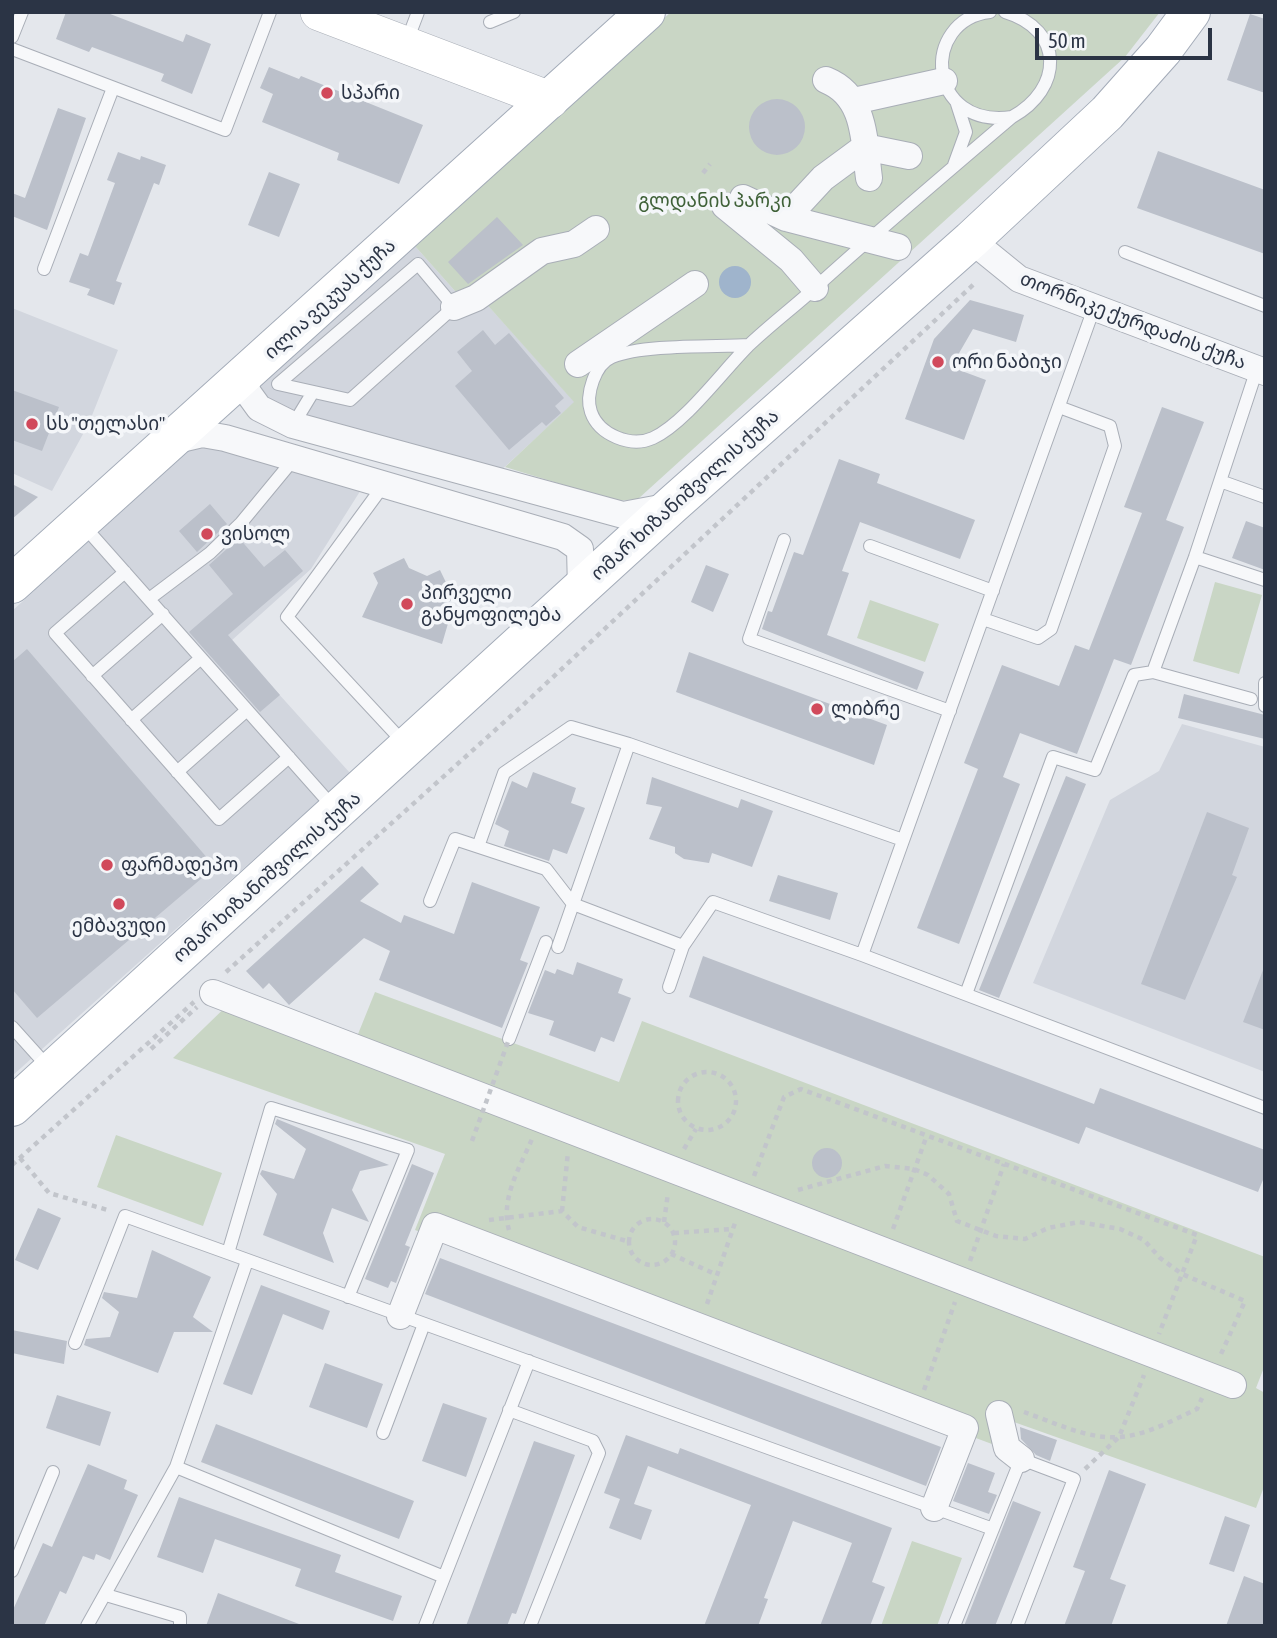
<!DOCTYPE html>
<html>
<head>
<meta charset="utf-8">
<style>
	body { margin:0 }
	#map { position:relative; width:1277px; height:1638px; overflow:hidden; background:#e4e7ec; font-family:"Asap Condensed",sans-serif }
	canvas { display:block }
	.frame { position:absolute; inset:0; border:14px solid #2b3445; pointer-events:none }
	.scale { position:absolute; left:1035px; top:28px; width:177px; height:32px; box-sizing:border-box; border:4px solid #2b3445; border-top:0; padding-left:9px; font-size:21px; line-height:24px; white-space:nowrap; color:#2b3445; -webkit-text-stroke:5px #f4f6f9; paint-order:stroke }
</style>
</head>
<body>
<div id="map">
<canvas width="1277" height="1638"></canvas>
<div class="frame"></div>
<div class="scale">50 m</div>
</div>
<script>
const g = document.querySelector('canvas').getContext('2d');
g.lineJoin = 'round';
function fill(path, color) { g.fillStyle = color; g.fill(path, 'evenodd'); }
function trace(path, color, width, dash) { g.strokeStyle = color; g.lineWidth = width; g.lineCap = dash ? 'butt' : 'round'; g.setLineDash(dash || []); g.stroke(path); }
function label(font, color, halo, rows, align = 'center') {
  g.font = font + ' "Asap Condensed","Noto Sans Georgian",sans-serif'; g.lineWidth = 7; g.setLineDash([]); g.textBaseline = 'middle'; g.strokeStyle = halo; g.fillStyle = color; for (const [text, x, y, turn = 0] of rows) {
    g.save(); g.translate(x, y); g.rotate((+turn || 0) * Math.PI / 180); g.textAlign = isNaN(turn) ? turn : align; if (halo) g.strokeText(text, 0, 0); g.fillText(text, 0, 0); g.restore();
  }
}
fill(new Path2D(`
	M414,245L471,309L482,299L575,402L497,474L269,405L259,393L262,383Z
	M12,308L118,350L89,423L52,491L12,473Z
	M201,440L364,485L311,569L231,641L350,773L12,1076V611Z
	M1182,724L1265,747V1072L1033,983L1110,800L1159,771Z`), '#d2d6de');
fill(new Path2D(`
	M671,12H1160L1125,57L638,499L616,501L505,467L574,402L482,299L471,309L414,245Z
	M1215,582L1262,595L1239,674L1193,661Z
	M870,600L939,624L925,662L857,638Z
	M375,992L619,1082L642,1021L1265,1257V1365L1256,1388L1265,1393V1484L1256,1508L1011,1421L1000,1447L415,1230L445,1154L173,1058L238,995L354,1044Z
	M116,1135L222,1173L203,1226L97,1187Z
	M912,1541L962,1558L937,1626H881Z`), '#c9d6c5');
fill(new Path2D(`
	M719 282a16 16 0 1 1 32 0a16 16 0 1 1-32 0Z`), '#9fb4cc');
fill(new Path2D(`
	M66,12H105L183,42L186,34L211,44L192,94L161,81L164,74L92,47L89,52L56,39Z
	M1250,14L1265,19V93L1227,80Z
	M269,67L299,79L301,76L423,125L399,184L337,160L339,153L262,122L273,94L260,88Z
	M749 127a28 28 0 1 1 56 0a28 28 0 1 1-56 0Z
	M58,108L86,118L47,230L12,216V193L25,198Z
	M1158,151L1265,190V254L1137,208Z
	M118,152L140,160L141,156L166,165L159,185L154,183L116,281L122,283L114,305L87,295L90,289L69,282L80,253L88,256L115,183L107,180Z
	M269,172L300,184L279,237L248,225Z
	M497,217L523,245L468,284L448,262Z
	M970,300L1024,315L1016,342L973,329L951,367L986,380L964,440L905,419L934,339Z
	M483,330L495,345L509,333L564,398L555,406L561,413L546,426L542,422L509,450L455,386L472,371L457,352Z
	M12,390L59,407L42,451L12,440Z
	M1162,407L1204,422L1166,520L1184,527L1131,665L1114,659L1077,754L1020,733L1003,777L1020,784L959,944L917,928L978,769L964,763L1002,665L1059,686L1075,645L1089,650L1142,513L1124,507Z
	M839,459L880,474L877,483L975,520L960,559L860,522L842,571L849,573L827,635L924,672L917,690L762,629L768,611L772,612L794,552L803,555Z
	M12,484L38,497L12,519Z
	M210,504L227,524L197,552L179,531Z
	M1246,521L1265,528V570L1232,558Z
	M239,538L264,567L285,550L303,571L228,635L280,695L260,712L189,632L233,594L209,565Z
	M404,558L409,568L427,576L440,570L454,599L437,608L449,620L442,644L362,617L378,583L373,573Z
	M706,565L729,574L713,612L691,602Z
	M27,649L215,867L37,1018L12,989V662Z
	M689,652L887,725L874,765L676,692Z
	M1184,694L1265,715V739L1178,718Z
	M533,772L576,788L571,803L585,808L567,854L553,849L549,861L504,846L509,831L495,824L512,781L527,788Z
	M1066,776L1086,784L999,998L979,990Z
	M652,777L738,808L741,799L773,811L752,867L712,853L709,863L684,859L675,853V847L649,839L662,807L646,804Z
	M1207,812L1249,828L1232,875L1237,877L1185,1000L1141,984Z
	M362,866L379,884L360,901L401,923L404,915L454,934L472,882L540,907L520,960L528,963L502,1028L379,980L390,951L364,938L289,1005L269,983L263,989L246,971Z
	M778,875L838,893L830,920L769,901Z
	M703,956L1094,1104L1100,1088L1265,1150V1175L1258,1192L1086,1127L1079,1144L689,997Z
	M577,962L623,979L618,993L631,998L614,1042L601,1037L595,1052L549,1035L554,1021L528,1013L545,970L555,974L557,969L573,975Z
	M1263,970H1265V1030L1243,1022Z
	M277,1119L389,1165L360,1171L352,1190L369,1222L332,1208L323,1233L334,1263L263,1235L277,1194L260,1174L262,1170L294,1179L306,1149L275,1124Z
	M812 1163a15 15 0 1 1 30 0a15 15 0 1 1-30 0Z
	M412,1164L434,1173L405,1245L410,1247L396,1283L391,1281L388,1288L365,1279Z
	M38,1208L61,1218L38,1270L15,1260Z
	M152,1250L211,1277L193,1317L213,1332H174L158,1373L84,1345L86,1339L110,1337L119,1312L102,1298L104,1292L137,1298Z
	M440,1258L941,1447L926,1486L425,1294Z
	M261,1285L330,1311L323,1330L283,1314L252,1395L223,1384Z
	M12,1330L67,1341L64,1364L12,1353Z
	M325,1363L383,1384L367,1428L309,1407Z
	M57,1395L111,1412L100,1446L46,1428Z
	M443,1403L487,1418L466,1477L422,1461Z
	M216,1424L414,1501L399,1539L201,1462Z
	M1020,1427L1057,1440L1050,1461L1036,1455L1021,1439Z
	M626,1435L678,1454L680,1448L892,1528L872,1582L885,1587L870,1626H820L852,1543L793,1521L764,1598L768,1599L758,1626H704L751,1505L648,1466L634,1504L652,1510L641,1540L609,1528L620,1499L604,1493Z
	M534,1441L575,1455L516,1614L512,1613L507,1626H466Z
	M968,1463L995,1473L988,1492L997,1495L989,1514L953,1501Z
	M88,1464L127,1480L124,1489L138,1495L110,1560L96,1554L94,1560L83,1556L66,1594L60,1591L44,1626H12V1612L43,1543L52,1547Z
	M1109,1470L1146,1484L1110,1579L1126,1585L1111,1626H1064L1085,1571L1073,1567Z
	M179,1497L341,1555L335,1572L402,1596L393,1621L295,1586L301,1569L215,1539L203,1573L157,1557Z
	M1013,1501L1041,1512L995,1626H964Z
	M1225,1516L1250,1525L1234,1572L1209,1564Z
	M1244,1576L1265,1584V1626H1226Z
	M218,1593L299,1624V1626H206Z`), '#bbc0ca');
const lane = new Path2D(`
	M990,12C920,20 926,129 1012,117
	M490,22L514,12
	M12,37L22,12
	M407,41L418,12
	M12,49L225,130L270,12
	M954,165L966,132L957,104
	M1125,252L1265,306
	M418,264L454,307L350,400L278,384Z
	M44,269L113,88
	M749,345C713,347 644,344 612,357C595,364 585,395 591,412C599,435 631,448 653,438C685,423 722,372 748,346C770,325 794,307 816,287C880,229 946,173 1012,117C1063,89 1065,30 1005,12
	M293,425L313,392
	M1220,481L1265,497
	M383,486L287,617L405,744
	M83,525L333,807
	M784,540L749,639L950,711
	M870,546L993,591
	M1195,557L1265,580
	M125,572L55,633L219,819L289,757
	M149,599L210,553L241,523L293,460
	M983,619L1038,638L1051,629L1115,446L1110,426L1059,407
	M1153,672L1251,699
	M92,676L163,614
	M1265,683V706
	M131,720L201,658
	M177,772L247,710
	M479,844L504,773L571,727L629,744
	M430,901L455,839L546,869L573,904L683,946
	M558,947L629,744L903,840
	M862,955L1094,308
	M669,987L683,946L713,902L862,955L1265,1108
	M966,994L1053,757L1095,770L1134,675L1153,672L1195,557L1257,369
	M12,1027L48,1067
	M509,1039L546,942
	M228,1253L993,1529
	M75,1343L125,1216L228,1253L271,1108L408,1150L348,1297
	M509,1410L593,1441L599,1453L530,1626
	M383,1433L424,1324
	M176,1467L444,1577
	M12,1571L53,1472
	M106,1595L180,1617V1626
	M87,1626L176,1467L247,1261
	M425,1626L529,1361
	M954,1626L1021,1459L1074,1479L1017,1626`);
const street = new Path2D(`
	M826,80C866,96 864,141 869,178
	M854,101L944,81
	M743,198L786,218L898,247
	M725,206L791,260L815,288
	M786,218L823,178L865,147L909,156
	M971,240L1019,279L1265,372
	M454,307L476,298L542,251L574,244L596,229
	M578,364L695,284
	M249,371L246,390L259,408L293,425L623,515L671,506
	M172,441L202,434L225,438L563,537L580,549L581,589
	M213,993L1233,1385
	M400,1316L435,1226L965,1428L934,1508
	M999,1414L1007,1448L1021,1459`);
const secondary = new Path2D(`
	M319,12L550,100`);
const primary = new Path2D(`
	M12,584L646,12
	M12,1107L672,505L971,240L1107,113L1163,50L1191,12`);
trace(lane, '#a9aeb7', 14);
trace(street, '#a9aeb7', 28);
trace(secondary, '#a9aeb7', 38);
trace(primary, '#a3abb8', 40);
trace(new Path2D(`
	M703,173L710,164
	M226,972L522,706L974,284
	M151,1049L197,1007
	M678 1101a29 29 0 1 1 58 0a29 29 0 1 1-58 0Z
	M684,1149L696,1129
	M20,1158L49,1193L111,1211
	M12,1165L194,1002
	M754,1176L784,1097L801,1089L1197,1235L1159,1334
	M798,1190L885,1166L914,1169L928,1175L949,1194L957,1221L996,1236L1025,1239L1048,1228L1079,1222L1120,1229L1144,1240L1160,1258L1182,1274L1245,1301L1221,1354
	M562,1211L568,1152
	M629 1242a23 23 0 1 1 46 0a23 23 0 1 1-46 0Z
	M489,1220L562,1211L578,1227L630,1242
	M664,1222L668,1193
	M893,1229L927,1135
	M509,1230C500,1199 520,1167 532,1139
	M674,1233L732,1229
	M671,1254L715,1274
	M970,1261L1004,1164
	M707,1304L736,1220
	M924,1390L955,1302
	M1024,1412C1053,1422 1089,1440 1120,1437C1147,1435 1173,1420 1197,1409L1202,1398
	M1085,1469L1119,1437L1144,1375`), '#c2c5cb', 4.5, [5, 5]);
trace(lane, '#f7f8fa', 12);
trace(street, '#f7f8fa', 26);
trace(secondary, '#fff', 37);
trace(primary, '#fff', 38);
trace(new Path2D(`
	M472,1141L509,1039`), '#c2c5cb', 4.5, [5, 5]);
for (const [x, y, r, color] of [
	[327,93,7,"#d1495b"],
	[938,362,7,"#d1495b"],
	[32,424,7,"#d1495b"],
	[207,534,7,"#d1495b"],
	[407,604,7,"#d1495b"],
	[817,709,7,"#d1495b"],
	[107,865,7,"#d1495b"],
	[119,904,7,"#d1495b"]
]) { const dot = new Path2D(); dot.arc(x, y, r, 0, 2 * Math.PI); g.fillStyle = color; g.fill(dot); trace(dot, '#f4f6f9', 2.5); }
label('19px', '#2b3445', '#f4f6f9', [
	["სპარი",341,93],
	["ორი ნაბიჯი",952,362],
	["სს \"თელასი\"",46,424],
	["ვისოლ",221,534],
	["პირველი",421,593],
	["განყოფილება",421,615],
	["ლიბრე",831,709],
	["ფარმადეპო",121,865],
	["ემბავუდი",119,926,"center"]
], 'left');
label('19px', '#3f6138', '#f4f6f9', [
	["გლდანის პარკი",715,201]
]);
label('19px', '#2b3445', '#f4f6f9', [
	["ილია ვეკუას ქუჩა",330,299,-42],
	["თორნიკე ქურდაძის ქუჩა",1133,321,21],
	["ომარ ხიზანიშვილის ქუჩა",685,495,-42],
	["ომარ ხიზანიშვილის ქუჩა",267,877,-42]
]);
</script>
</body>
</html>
